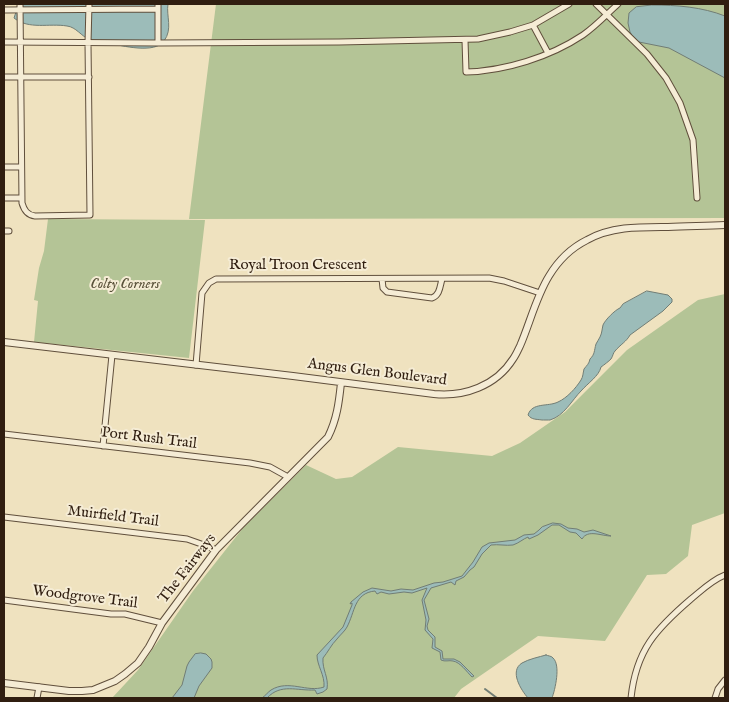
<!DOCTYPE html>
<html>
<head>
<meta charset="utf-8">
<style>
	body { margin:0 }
	#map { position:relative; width:729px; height:702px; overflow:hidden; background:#efe2bf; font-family:"IM FELL English",serif }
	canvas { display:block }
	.frame { position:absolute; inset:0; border:5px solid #301e10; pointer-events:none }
</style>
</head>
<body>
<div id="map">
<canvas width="729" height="702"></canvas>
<div class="frame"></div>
</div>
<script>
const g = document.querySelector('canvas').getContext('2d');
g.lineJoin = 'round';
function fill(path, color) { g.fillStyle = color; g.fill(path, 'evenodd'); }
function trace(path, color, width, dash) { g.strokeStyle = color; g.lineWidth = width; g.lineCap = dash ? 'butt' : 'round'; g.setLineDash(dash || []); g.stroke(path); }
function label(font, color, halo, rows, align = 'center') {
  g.font = font + ' "IM FELL English",serif'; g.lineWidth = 4; g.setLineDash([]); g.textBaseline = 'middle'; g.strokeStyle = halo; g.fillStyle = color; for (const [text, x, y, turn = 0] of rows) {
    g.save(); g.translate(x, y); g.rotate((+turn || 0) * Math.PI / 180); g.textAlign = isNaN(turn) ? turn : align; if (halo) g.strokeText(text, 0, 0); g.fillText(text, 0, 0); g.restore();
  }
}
fill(new Path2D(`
	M216,4H725V218L189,219Z
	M48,219L205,220L189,358L34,342L38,301L34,300L39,268L44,251Z
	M725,294V513L692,525L688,556L666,574L647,575L605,641L538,636L461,689L454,698H112L138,670L193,591L243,528L306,465L336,479L352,477L398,447L492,456L520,443L565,412L627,350L698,300Z`), '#b4c496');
const water = new Path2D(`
	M24,4H168C166,16 173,29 164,41C155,54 122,46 109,43C103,42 96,42 90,40C81,36 76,27 67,26C49,23 29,30 14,18L17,9Z
	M652,5C677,5 702,7 725,16V78L669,48L639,42L633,37L630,32L628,23L629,13L636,7Z
	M647,291L668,295L672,299V302L663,311L630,335C627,341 620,345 615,351C613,353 613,356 611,359C609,361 604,365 601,367C599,376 588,383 581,391C572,400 564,416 550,420C549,420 543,420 542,420C536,419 532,420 528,415C532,402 548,407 558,402C567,398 576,388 581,380C583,377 583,373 584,369C587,365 589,364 590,359C595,354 594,351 596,344C597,342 599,339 600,337C602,333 602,329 603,325C605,320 615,310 620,308L623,304Z
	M553,523L561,524L568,528L577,529L584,532L593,530L611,536C601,536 588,529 582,539L576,533L570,532L559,525H552L538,535L529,539L528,537C523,539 519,543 513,545C506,546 498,544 491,545L482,554L474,567L470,570L464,577L456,581L455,585L451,582L431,588L424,600L429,619L427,626L428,630L435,637V647L442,651L443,659H454L460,662L474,676L472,677C467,672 460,662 453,661C449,660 445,662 441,660L440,652L432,648L433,639L425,630L426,620L422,600L427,588L412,593L404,592L389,594L381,592L377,594L375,591C354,593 355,612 347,627C345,631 340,635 337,639C331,645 328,652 323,658C322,670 329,677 327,689L323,692L317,694L315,690C297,691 281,683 267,698H262C265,696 268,692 271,690C289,679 307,693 324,687C325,675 317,666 317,655L343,627L352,605V603L350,604L351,602L363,592L372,588L391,591L401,589L413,590L434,583L443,582L462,576L473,562L482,547L489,543L515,540L524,535L534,534L539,530L542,527Z
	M201,653L206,654L211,659L212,662V668L199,686L194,698H172L182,685L187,666L189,662L195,654Z
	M546,655C548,656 552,656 553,658C561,665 555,690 552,698H528C521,690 509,671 522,663C529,659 539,657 546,655Z`);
fill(water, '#9cbcb9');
trace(water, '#717d75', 1);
trace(new Path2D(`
	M485,689L497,698`), '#717d75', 2);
const minor = new Path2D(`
	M20,4L22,203C24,210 27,215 35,216L90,215L88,43L89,4
	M596,4L647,54L666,78L680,103L693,140L697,198
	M4,10L158,9
	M533,25L548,53
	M465,40L466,72C505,71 550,57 583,35C596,26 607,14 618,4
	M4,42L158,43V4
	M158,43L339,42L478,39L510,32L533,25L569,4
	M4,77H89
	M4,167H21
	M4,198H22
	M4,231H9
	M382,279L383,288L387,292L432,298C440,295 440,286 442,279
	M196,365L202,293L209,283L216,279L489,278L504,281L540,293
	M4,434L250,463L270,467L288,477
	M103,446L112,355
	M4,517L187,539L207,546L216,550
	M4,600L111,614H125L162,623
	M37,698L39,687
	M631,698C636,650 656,629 691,599C702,590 712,580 725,575
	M715,698L718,689L725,680`);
const tertiary = new Path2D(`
	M4,342L293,376L434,394C464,397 496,386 513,359C516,355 518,350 520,346C530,323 536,297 549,276C558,261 571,248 587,240C612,226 641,227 668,227C687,226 706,226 725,225
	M4,683L69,691H82L93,690L115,681L125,674L138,663L149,647L162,623L216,550L328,437C337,419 339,402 341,383`);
trace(minor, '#604f3c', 7);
trace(tertiary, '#604f3c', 8);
trace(minor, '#f5ecd5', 5);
trace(tertiary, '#f5ecd5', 6);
label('15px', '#301e10', '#f5ecd5', [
	["Royal Troon Crescent",298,266],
	["Angus Glen Boulevard",377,373,7],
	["Port Rush Trail",149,439,7],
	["Muirfield Trail",113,517,7],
	["The Fairways",188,569,-52],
	["Woodgrove Trail",85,598,7]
]);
label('italic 15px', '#585038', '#f5ecd5', [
	["Colty Corners",125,285]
]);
</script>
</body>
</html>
